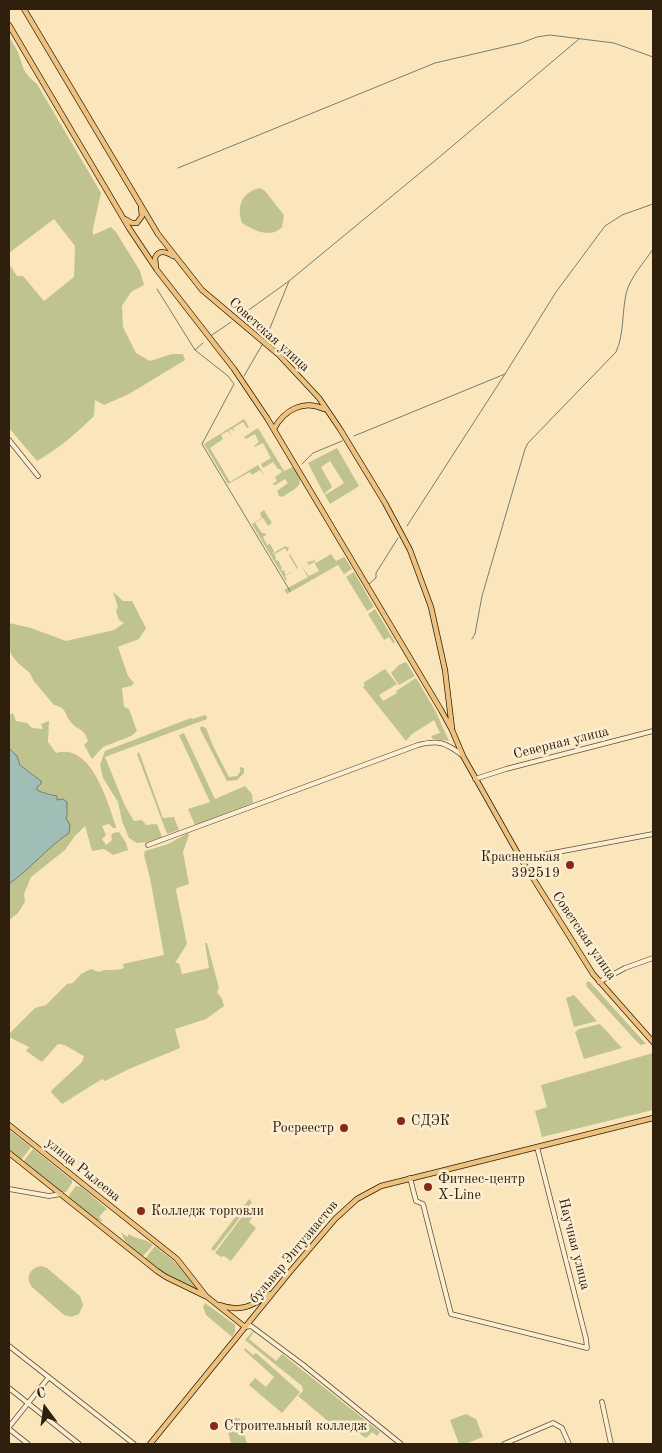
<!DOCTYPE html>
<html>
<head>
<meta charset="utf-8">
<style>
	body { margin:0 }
	#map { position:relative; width:662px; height:1453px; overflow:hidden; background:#fbe5ba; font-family:"Old Standard TT",serif }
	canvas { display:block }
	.frame { position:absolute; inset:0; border:10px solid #2e200c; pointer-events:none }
	.north { position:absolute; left:20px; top:1383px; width:50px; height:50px; -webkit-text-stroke:4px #fceed2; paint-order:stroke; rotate:346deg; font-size:14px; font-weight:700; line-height:20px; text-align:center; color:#2e200c }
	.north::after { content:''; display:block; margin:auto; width:18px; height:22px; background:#2e200c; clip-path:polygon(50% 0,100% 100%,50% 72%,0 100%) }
</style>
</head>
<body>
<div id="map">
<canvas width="662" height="1453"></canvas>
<div class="frame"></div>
<div class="north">С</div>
</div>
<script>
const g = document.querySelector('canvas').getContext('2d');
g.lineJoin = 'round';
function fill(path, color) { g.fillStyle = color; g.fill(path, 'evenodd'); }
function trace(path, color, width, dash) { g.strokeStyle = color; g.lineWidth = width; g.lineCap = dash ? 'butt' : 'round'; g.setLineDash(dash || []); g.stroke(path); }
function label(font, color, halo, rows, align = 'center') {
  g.font = font + ' "Old Standard TT",serif'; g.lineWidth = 5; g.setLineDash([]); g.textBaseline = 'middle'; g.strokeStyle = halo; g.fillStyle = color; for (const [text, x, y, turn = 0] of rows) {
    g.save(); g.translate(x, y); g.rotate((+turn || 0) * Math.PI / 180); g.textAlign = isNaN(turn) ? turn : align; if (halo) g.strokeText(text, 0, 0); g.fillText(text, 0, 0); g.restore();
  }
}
fill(new Path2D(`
	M9,36C11,41 15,46 17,50C24,67 21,71 37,84L101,193L93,228V235L111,227L116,232L140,271L144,285L131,292L122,306L123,327L136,353L150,361L172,354H183L185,360L129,394L104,405L95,400L94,416C77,433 58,449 37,461L9,428V264L17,276H23L44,301L74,277L75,246L54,219L9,253Z
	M260,188L265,191L284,215L282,227C271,239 253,230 242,223C236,206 242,192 260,188Z
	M244,419L249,427L247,428L243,422L233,428L235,432L232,429L229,430L231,435L228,431L221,435L223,439L210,448L230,482L258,465L265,476L260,470L252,475L250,472L228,484L204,444Z
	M258,428L284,471L293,467C307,485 298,487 282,497L279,496L277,491L288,483L285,479L275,485L272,484L277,481L275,477L282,472L280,469H278L273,462L263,468L261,464L271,458L263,443L254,447V446L259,442L255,434L246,439L244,437Z
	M337,448L359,486L330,504L325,495L344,483L330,461L321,467L332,487L324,494L308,463Z
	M264,510L272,523L268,526L263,518L255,523L262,533H265L266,535L263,537L267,545L270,544L274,551L272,554L285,546L289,548L287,552L285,548L273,555H275L276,561L278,560L282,568L281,569L282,571L284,570L285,573V575L297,569L289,555L290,554L298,568L285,576L287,580L286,581L252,524L262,518L260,513Z
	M341,552L352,569L344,574L338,565L287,594L284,590L308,577L301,566L309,576L319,571L314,562L309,565L307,562L313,561V559L316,563L331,554L336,561L344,557Z
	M354,572L374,607L367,611L346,577Z
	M113,592L123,601H132L146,628L139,639L118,647L128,676L134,683L131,686L122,688L124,707L129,709L137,731L131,736L103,747L92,759L84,745L88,741C84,727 77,731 70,721C64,713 67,708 54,705L33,680L30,673L19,664L12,656L9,648V623L31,628L66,641L114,630L124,623L119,620L116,611L118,607Z
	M375,609L395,642L393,643L389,637L384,640L368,614Z
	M406,662L415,676L399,685L391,673L399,665Z
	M385,669L397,684L379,695L383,701L397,693L396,691L416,678L435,710L449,741L433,739L431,736L440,733L434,720L412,734L406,741L363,687L365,685L363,683Z
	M9,713L10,715L13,713L16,721L27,723L32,728L43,729L41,724L49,721L48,742L56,753C91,742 108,802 116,826V828H113L109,824L102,826L106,835L102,839L106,845L112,840L111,836L113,833L119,832L126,843L128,850L113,855L104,849L92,851L85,826L74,837L65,850L31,877L24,894L25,902L18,913L9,920V884L56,842L69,833L60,800H57L52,794L41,793L37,790V787L41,781L20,765L17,756L9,747Z
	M206,715L207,719L105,757L125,806L134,821L142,820L146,825L157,824L162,837L148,842L137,843L129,838L122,821L118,802L103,778L100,765L105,751L191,718L192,719Z
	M201,726L206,728L213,746L229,777L237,776L240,772V767L244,768V773L237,780L227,781L200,729Z
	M184,733L215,799L245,786L252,794L253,803L195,825L188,809L210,802L179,735Z
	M139,752L163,818L174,817L179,830L167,834L137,754Z
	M188,833L189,835L183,852L189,884L177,888L176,890L187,944L175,963H179L182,974L209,968L205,943H207L219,988L217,992L222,999L224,1006L206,1019L175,1029L180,1048L129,1069L105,1081L102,1079L62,1104L51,1092L53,1089L82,1062L84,1056C75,1052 67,1044 58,1044L42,1062L26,1051L29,1047L9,1037V1034L35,1008L46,1005L67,984L73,983L81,974L91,969L99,972C107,968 114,972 124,968L123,964L164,955L150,878L144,855L145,851L168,844Z
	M589,981L646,1044L641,1045L637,1042L587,987L586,983Z
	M574,995L597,1021L574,1027L566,998Z
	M600,1024L622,1048L584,1059L575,1032L579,1029Z
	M653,1053V1110L542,1137L535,1111L547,1107L541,1085Z
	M9,1130L31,1147L21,1160L9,1151Z
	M33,1149L72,1180V1183L66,1192L61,1193L23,1162Z
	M76,1186L81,1187L106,1208L107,1210H105L99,1217L103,1221L96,1220L69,1199V1195Z
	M249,1199L252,1202L214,1251L211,1249Z
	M251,1209L254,1210L255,1214L249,1222L256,1228L231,1261L224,1256L221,1257L215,1253L244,1214L246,1215Z
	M121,1232L127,1237L129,1234C137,1240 146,1238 153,1245L142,1257L125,1241Z
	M155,1246L177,1264L201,1293L166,1275L145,1259Z
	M41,1266L47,1268L80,1296L83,1305L79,1314L71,1317L64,1315L32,1287C25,1277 30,1268 41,1266Z
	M205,1303L235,1325V1332L232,1337L206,1315L203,1307Z
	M253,1331L254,1332L249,1339L276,1361L282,1354L380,1432L377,1436L372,1432L366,1438L345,1424L329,1422L298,1396L303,1391L302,1386L245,1340Z
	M245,1348L253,1355L256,1353L300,1392L282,1413L249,1385L255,1378L266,1387L274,1377L244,1350Z
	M466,1414L476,1419L483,1437L465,1444H459L450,1420Z
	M232,1417L240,1419L247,1444H231L226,1423Z`), '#bfc48f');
const water = new Path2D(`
	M9,748L17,756L20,765L41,781V784L37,787V790C42,793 52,795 57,796V800L63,799L67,802V814L66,818L70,825L69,833C47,848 30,869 9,884Z`);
fill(water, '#a0beb6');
trace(water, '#727f72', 1);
trace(new Path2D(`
	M653,63V71
	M178,168L435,63L521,43L537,37L550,35L614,43L653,57
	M157,289L195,350L203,343
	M239,317L289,281
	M212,335L231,322
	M266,338L289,281L443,154L579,39
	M195,350L228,376L234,384L202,444L290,591
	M244,376L262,345
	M354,436L505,374L556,292L605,226L622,215L653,204
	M302,464L313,453L342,441
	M407,526L505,374
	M369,584L376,578V573L398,538
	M472,639L475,634L482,596L525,449L528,443L616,352C624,335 622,312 626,294C630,277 644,263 653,249`), '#727f72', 1);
const minor = new Path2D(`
	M9,440L38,476
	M475,779L506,769L653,731
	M148,845L418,745C438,740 445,742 462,755
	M521,859L653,834
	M599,982L625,968L653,958
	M410,1178L416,1201L423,1204L451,1314L587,1348L586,1339L537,1147
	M9,1189L49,1196L61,1194
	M245,1327L251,1326L302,1364L401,1444
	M9,1346L134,1444
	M9,1388L79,1444
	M602,1402L611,1444
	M9,1427L49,1377
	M9,1429L28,1444
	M504,1444L553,1423L562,1428L569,1444`);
const major = new Path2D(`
	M24,9L158,234L202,290L279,355L319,398L340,429L385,503L410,550L431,607L445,670L452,728
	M9,25L129,228L157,270L234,369L267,418L441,710L452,730L463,756L521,859L593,974L653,1042
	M125,219L132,223H137L142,216L141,208
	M156,267L155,258C159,249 166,252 173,256
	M274,429C284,410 304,399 324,409
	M9,1125L177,1259L206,1296L245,1327
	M9,1153L157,1271L166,1277L205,1296
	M220,1305C240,1313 254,1305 270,1294
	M150,1444L289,1273L335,1219L357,1199L381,1186L653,1118`);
trace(minor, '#615138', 5.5);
trace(major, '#2e200c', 6);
trace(minor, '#fceed2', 4);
trace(major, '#eec27d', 4.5);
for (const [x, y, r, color] of [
	[570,865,5,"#8f2418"],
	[401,1121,5,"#8f2418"],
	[344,1128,5,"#8f2418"],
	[428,1187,5,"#8f2418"],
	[141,1211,5,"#8f2418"],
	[214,1426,5,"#8f2418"]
]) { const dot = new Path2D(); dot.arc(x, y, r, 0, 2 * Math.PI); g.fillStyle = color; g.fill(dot); trace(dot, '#fceed2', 2); }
label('14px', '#2e200c', '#fceed2', [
	["Советская улица",269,335,42],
	["Северная улица",561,743,-14],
	["Советская улица",584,936,56],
	["улица Рылеева",83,1170,39],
	["Научная улица",574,1244,76],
	["бульвар Энтузиастов",294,1252,-50]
]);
label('14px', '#2e200c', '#fceed2', [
	["Красненькая",560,857,"right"],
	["392519",560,873,"right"],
	["СДЭК",411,1121],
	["Росреестр",334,1128,"right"],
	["Фитнес-центр",438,1179],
	["X-Line",438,1195],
	["Колледж торговли",151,1211],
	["Строительный колледж",224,1426]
], 'left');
</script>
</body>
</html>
